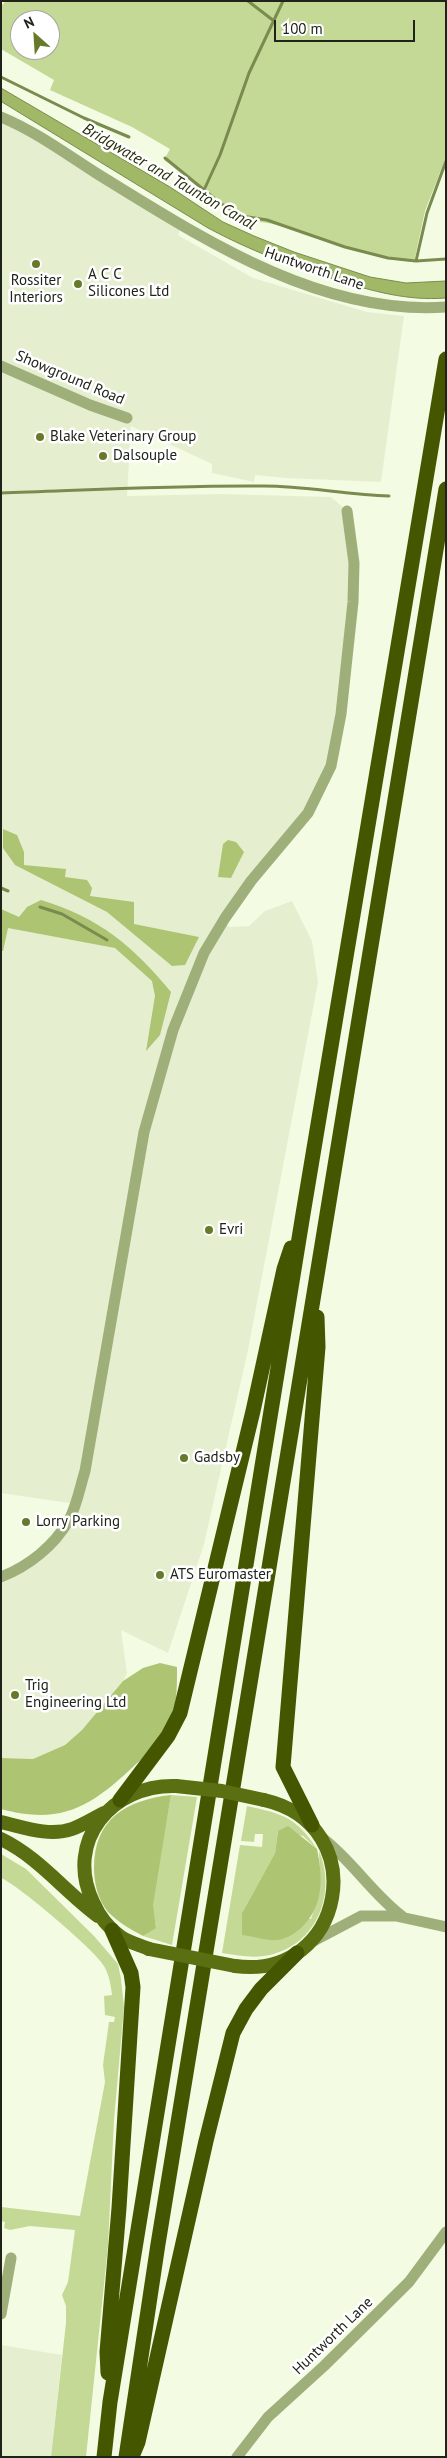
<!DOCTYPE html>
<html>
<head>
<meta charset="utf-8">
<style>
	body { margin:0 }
	#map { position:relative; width:447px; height:2458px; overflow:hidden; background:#f3fbe3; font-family:"PT Sans",sans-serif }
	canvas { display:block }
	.frame { position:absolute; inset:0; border:2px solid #20231a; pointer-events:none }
	.north { position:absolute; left:10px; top:10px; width:50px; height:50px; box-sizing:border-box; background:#fff; border:1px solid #a6a7a3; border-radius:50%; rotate:334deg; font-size:14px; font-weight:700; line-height:20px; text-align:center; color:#20231a }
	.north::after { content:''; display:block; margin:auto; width:18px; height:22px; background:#667a2a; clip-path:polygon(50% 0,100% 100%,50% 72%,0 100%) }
	.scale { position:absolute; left:274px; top:20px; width:141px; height:22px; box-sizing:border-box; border:2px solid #20231a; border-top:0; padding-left:6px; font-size:15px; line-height:18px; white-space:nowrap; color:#20231a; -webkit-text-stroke:4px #fff; paint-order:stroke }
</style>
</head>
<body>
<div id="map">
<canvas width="447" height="2458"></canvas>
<div class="frame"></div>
<div class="north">N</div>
<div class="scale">100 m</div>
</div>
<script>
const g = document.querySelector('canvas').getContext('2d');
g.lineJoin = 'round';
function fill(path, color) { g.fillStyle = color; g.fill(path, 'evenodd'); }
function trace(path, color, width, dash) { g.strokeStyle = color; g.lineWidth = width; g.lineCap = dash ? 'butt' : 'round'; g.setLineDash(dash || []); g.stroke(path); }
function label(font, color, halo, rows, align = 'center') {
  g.font = font + ' "PT Sans",sans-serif'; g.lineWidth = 5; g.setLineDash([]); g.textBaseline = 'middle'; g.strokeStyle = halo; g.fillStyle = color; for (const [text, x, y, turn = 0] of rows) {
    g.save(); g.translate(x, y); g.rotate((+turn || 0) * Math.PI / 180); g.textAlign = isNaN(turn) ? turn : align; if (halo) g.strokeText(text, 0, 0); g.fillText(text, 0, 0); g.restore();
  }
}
fill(new Path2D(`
	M1,117L182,225L178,235L253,278L367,312L404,316L381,482L286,478L255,475L254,482L212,473V464L131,426L127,496L221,494L331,497L347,511L351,533L345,664L322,789L222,923L230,927L249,926L265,911L292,901L312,941L318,982L248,1350L204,1544L168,1653L121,1630L127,1673L123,1681L82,1730L65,1745L33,1759L1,1758V1577L43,1552L75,1504L1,1493Z
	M1,2345L62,2355L51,2457H1Z`), '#e5efd0');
fill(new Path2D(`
	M6,1H446V157L425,211L414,262C367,257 325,240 281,226C268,222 252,222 240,217C211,203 190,177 164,160L170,149L132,127L50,90L54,80L1,49V6ZM20,20H50V50H20Z
	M171,1795L197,1797L172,1945L143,1936L156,1927L152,1905Z
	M247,1806C283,1814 296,1817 317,1849L303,1836L278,1831L275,1853L242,1913L311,1919C322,1889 320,1881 319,1851C338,1896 314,1949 264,1956C250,1958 236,1955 222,1953L240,1845L262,1847L263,1834H255L254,1842L241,1841Z
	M1,1854L26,1869L94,1936L118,1964L121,1979L124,2007L114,2120L108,2246L86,2457H51L66,2323V2306L62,2295L68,2282L75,2230L30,2226L10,2230L4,2228L5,2222L1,2221V2207L80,2216L105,2082L103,2065L109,2022H114L115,2017L105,2015L104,1996L112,1995C111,1986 109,1974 104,1966C96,1951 17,1884 1,1878Z`), '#c5d996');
fill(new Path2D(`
	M3,829L17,835L24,852V865L66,869L65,877L87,880L92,888L90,896L134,902V924L199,937L185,965L172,966L107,912L15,865L3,848Z
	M228,840L236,842L244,852L231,878L218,877L223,844Z
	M41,900C100,918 133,946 171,992L160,1035L146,1051L155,996L152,981L115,948L8,928L3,951H1V909L19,917L27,907Z
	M160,1663L177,1667C177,1688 177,1708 169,1727C163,1742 148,1754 136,1764C93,1805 63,1826 1,1809V1758L33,1759L65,1745L82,1730L123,1681L143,1668Z
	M171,1795L153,1905L156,1928L143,1936C130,1929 118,1922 108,1912C98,1900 94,1883 94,1868C94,1819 126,1800 171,1795Z
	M288,1826L317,1849C323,1877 324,1907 301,1928C294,1934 286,1939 277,1940C266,1941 253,1936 242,1935V1913L275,1853L278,1831Z`), '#adc472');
const water = new Path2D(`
	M1,88L170,187L223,222L254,236L294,252L370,277L406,283L446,281V298C406,301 373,291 336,280C291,266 249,250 208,228L2,102Z`);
fill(water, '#a1b866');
trace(water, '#7a8b4f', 1);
trace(new Path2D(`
	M248,1L274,21
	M1,77L84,118L129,137
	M165,158L220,203L242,216L267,220L345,247L388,258L416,261L446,259
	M204,190L220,155L249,73L283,1
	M416,261L427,213L446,161
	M1,493C89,490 176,485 264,486C306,486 347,495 389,496
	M1,888L8,891
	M40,907L62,914L107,940`), '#7a8b4f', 3);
trace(new Path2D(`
	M1,117C35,131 66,154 96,173C200,237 319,316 446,307
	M1,366L90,405L127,418
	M1,1577C29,1566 54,1546 69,1520C77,1505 80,1487 85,1471L144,1132L173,1030L204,953L225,918L251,881L308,813L331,766L341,714L353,602L354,563L347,511
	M321,1837C352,1860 372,1894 403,1917
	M308,1944L361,1916H396L446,1927
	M1,2314L11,2258
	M237,2457L268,2417L324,2366L409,2282L446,2232`), '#9faf79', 11);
trace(new Path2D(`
	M1,1822C23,1827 49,1837 72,1829C83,1825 94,1818 104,1813
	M1,1839C40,1858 64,1891 98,1916
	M149,1949C140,1945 130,1943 121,1937C108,1928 99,1916 93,1902C64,1841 112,1784 176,1786
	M235,1966C345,1981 374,1825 264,1800`), '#5a6f11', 14);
trace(new Path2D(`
	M120,1800L168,1736L180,1713L253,1411L284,1269L291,1248
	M312,1825L283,1767L318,1347L317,1317
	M108,2373L107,2352L119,2208L133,1987L131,1973L112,1930
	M133,2454L138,2442L206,2141L233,2033L246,2009L261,1989L297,1953
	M104,2457L110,2402L303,1214L446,359
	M126,2457L158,2244L446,489`), '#455601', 15);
trace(new Path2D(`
	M176,1786L222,1791L264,1800
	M149,1949L235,1966`), '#5a6f11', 14);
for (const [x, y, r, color] of [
	[36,264,5,"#667a2a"],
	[78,284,5,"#667a2a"],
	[40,437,5,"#667a2a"],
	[103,456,5,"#667a2a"],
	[209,1230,5,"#667a2a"],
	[184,1458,5,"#667a2a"],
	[26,1522,5,"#667a2a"],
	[160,1575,5,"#667a2a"],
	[15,1695,5,"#667a2a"]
]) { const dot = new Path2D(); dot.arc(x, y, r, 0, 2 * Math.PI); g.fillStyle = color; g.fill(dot); trace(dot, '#fff', 2); }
label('15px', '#20231a', '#fff', [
	["Huntworth Lane",314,269,19],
	["Showground Road",70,378,23],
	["Huntworth Lane",333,2336,-44]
]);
label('15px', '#20231a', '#fff', [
	["A C C",88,275],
	["Silicones Ltd",88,292],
	["Rossiter",36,281,"center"],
	["Interiors",36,298,"center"],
	["Blake Veterinary Group",50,437],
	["Dalsouple",113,456],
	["Evri",219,1230],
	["Gadsby",194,1458],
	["Lorry Parking",36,1522],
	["ATS Euromaster",170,1575],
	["Trig",25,1686],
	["Engineering Ltd",25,1703]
], 'left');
label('italic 16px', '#252d0a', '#fff', [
	["Bridgwater and Taunton Canal",169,177,30]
]);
</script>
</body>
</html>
